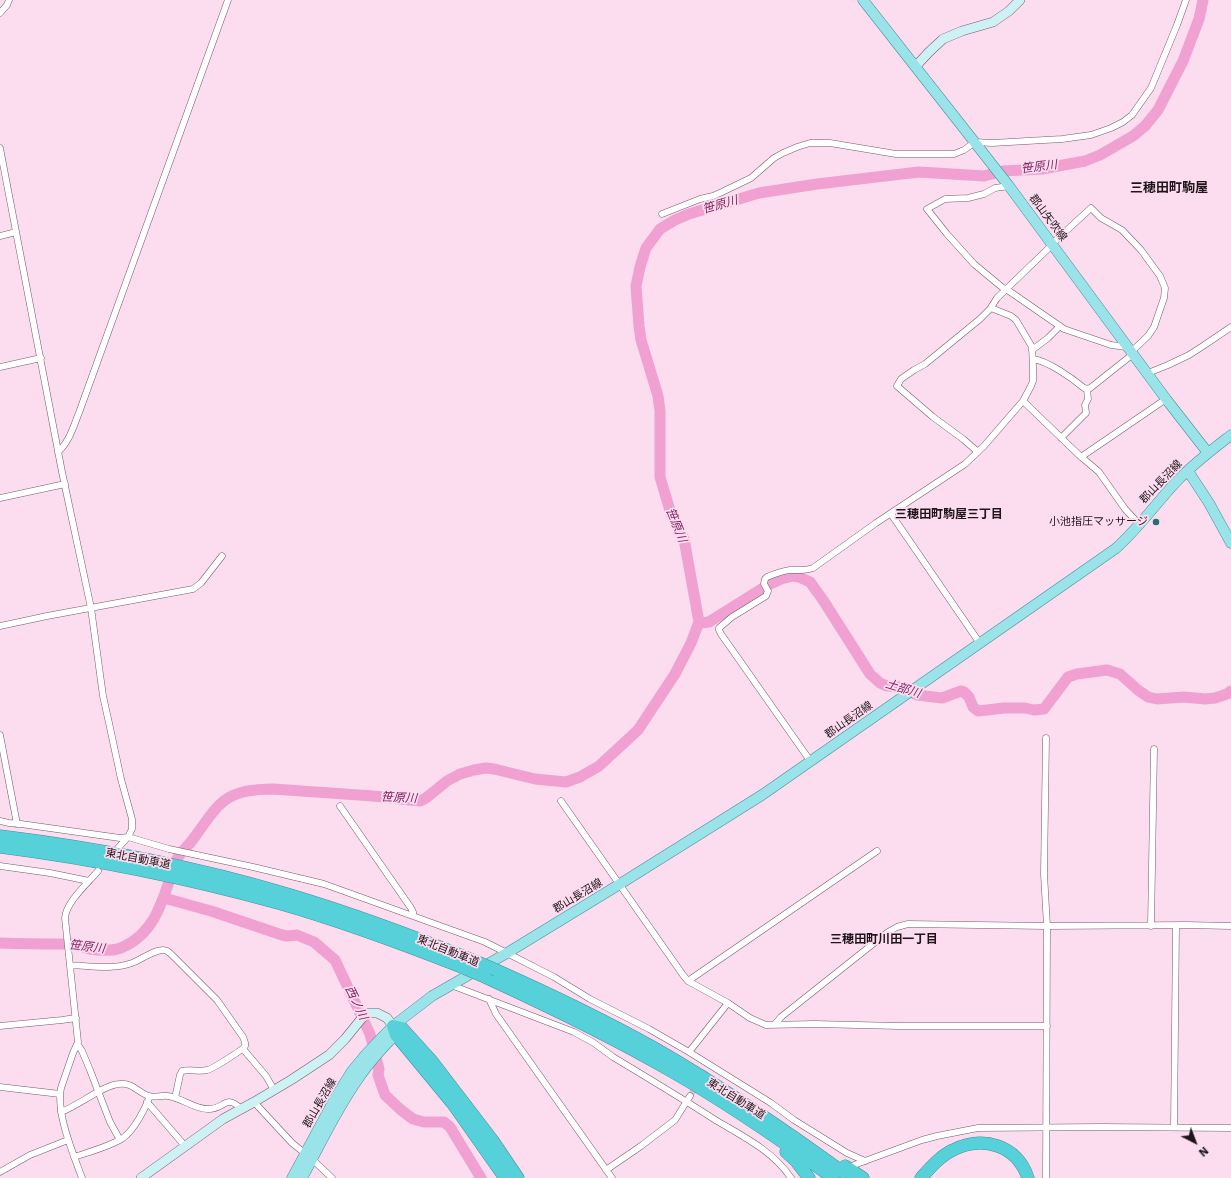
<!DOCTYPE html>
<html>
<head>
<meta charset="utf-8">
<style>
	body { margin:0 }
	#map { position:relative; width:1231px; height:1178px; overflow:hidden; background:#fcddef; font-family:"Work Sans",sans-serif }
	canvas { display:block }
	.north { position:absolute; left:1175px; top:1122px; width:40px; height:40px; -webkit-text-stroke:3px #fcddef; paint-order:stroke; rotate:138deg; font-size:11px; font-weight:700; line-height:16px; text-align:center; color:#1f141a }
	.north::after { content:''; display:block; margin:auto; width:14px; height:18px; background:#1f141a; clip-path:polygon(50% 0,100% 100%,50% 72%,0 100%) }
</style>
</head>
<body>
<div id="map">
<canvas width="1231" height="1178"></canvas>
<div class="north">N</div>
</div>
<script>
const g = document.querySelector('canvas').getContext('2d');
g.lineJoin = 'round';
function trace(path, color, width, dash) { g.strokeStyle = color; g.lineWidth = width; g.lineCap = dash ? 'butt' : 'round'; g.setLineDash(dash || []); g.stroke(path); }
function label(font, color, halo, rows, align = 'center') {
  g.font = font + ' "Work Sans","Noto Sans JP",sans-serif'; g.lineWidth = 3.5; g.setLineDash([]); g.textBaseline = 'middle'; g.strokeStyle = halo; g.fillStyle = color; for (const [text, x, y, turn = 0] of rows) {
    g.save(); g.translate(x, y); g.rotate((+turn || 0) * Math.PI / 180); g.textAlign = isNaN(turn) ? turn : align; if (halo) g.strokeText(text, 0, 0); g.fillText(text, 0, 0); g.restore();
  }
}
trace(new Path2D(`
	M699,622L701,623L709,622L768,585L781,579L793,576L799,577L810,582L823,600L870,674L880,683L887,686L899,687L917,695L942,698L961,691L964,692L969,697L973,707L978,711L1004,708H1025L1034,710L1044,709L1068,677L1077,674L1107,670L1120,674L1138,690L1148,697L1157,699L1184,697L1205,699L1215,698L1227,694L1231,691
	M164,898L211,911L282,935L287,936L297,935L314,942L335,960L370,1034L379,1069L378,1075L385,1095L401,1110L413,1119L424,1122H444L450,1127L481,1178
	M0,943C23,944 47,944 70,944C77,945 83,947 90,949C100,951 115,951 123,947C159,931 164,892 177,859C181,852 189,845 194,838C220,802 225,789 273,789L373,796L420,801L426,798L447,781L460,774L474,770L486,768L494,769L535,779L566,782L580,777L599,766L638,730L675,674L691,643L699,622L684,539L671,514L660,477V411L658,396L641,340L639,326L636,286L640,267L646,248L660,229L675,220L689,214L759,193L817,184L919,172L984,176L1003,171L1042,169L1085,161L1100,155L1133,136L1145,126L1158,110L1183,61L1199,19L1203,0`), '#f0a0d1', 11);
trace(new Path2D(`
	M690,1096L706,1071`), '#dbbfcf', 6, [6, 3]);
const street = new Path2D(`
	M0,13L7,5L9,0
	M0,148L62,472L91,608L103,696L109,723L121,779L132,819V829L128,837L118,848
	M1009,186L995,188L984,194L968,198L945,199L927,209L947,234L974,264L1003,288L1009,291L1064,329L1111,345L1127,347
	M662,214L700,199L713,196L722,192L751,178L774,158L783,153L797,147L810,143H830L896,154H954L964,150L975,142L992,143L1062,139L1091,135L1111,128L1123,122L1132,115L1151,88L1177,25L1186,0
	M0,236L16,232
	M1032,350L1048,338L1060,326
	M1033,359C1048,361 1072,378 1084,388L1089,389L1133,354
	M0,367L41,358
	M1148,373L1168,365L1189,355L1203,346L1231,327
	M1023,401L1079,455L1099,472L1125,509L1139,524
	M1061,438L1086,413L1085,405L1088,399L1087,389
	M58,452C70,441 74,425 80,410L228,0
	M978,452L963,439L933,417L897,386L901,379L914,370L925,364L980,319L990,309L997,298L1051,246L1054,242L1091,208L1101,218L1122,230L1141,250L1160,276L1165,288L1164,298L1154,327L1148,336L1131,352
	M1081,457L1166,399
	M0,498L65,484
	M891,514L979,642
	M0,626L47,616L193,589L201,583L222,556
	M0,735L17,824
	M1046,738L1044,874L1047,926L1046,1178
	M811,762L721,634L719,630V628L732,617L766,596L768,591L764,584L765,579L767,577C774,574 782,571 790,570C798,570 805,571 813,568L876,523L965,464L984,446L1016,409L1023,401L1031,386L1033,381V367L1032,347L1016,320L1011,316L991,308
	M561,801L683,975L688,981L728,1003L750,1018L766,1025L815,1024L899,1026H1047
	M340,806L411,908L413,912V916
	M0,821L9,823L21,824L120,838L128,837L169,849L253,867L324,884L485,942L495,947L554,977L590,999L649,1029L689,1052L771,1103L794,1120L847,1153L865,1161
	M0,866L50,873L89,881
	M1151,926L1154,749
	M70,965C90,966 113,970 132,963C141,960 159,946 167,951C169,952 171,954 172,955L217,1000L243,1037C244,1040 246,1043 245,1046C244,1049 211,1070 207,1070C199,1072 190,1069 182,1071L180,1075L175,1098
	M688,981L877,851
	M451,985L574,1032L594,1043L613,1057C648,1078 683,1099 717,1121C744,1137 773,1151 791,1178
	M489,999L496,1014L612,1178
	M774,1025L781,1017L888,932L897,927L908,924L1047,926L1187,925L1231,926
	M0,1026L62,1020L76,1018
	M78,1045L82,1051L90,1070L110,1122L120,1140
	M243,1049L266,1076L274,1090
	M689,1052L728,1003
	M0,1087L60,1094
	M147,1102L185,1146
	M254,1102L292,1143L312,1159L332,1178
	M61,1112C78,1106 103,1085 119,1084C133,1082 138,1093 149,1096C155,1098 162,1095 168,1096C182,1098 194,1109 208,1109C224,1110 226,1093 241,1109
	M1174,1127L1176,926
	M74,1157C89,1152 111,1146 123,1138C135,1129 145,1109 150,1096
	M854,1165L922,1140L937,1136L978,1128L1101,1127L1231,1128
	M606,1170L641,1146L675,1120L690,1096
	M0,1172L30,1155L68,1140
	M82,1178C73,1153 56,1114 61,1088L73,1053L78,1042L65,918C66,902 88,883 98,871`);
const secondary = new Path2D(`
	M916,66L929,52L943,39L962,31L993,22L1009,11L1020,0
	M141,1178L223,1119L254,1102L291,1080L329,1055L345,1039L362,1018L369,1013H377L387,1018L393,1026`);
const primary = new Path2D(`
	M863,0L1009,186L1166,399L1208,453
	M1188,471L1209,503L1231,543
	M292,1178L334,1100L352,1071L367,1053L393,1026L432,996L507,953L620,884L762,795L1115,549C1137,530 1157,502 1177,481C1193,464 1213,449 1231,435
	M302,1178C320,1145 336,1110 358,1079C370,1061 385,1045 400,1030`);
const highway = new Path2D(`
	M0,836C97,848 193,866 287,894C351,913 413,936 475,961
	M0,847C94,859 187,878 278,903C342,921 403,944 464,968
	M496,970C550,994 604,1020 656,1049C724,1088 788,1132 851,1178
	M485,977C548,1006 611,1036 671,1071C727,1103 781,1140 833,1178
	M786,1152L796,1161L809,1178
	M845,1166L863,1178
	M505,1178L453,1104L396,1035L393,1026L402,1028L431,1060L493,1141L518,1178
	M921,1178C930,1168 940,1156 953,1150C983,1135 1017,1145 1028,1178`);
trace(street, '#745969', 7);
trace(secondary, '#745969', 10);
trace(primary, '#438f96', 11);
trace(highway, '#438f96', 13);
trace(street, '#fff', 6);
trace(secondary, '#cdf1f4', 9);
trace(primary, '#9ae3e8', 10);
trace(highway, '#57d1d9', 12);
const highwayBridge = new Path2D(`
	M475,961L496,970
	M464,968L485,977`);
trace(highwayBridge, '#438f96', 13, []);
trace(highwayBridge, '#57d1d9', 12);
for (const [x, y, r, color] of [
	[1156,522,4,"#246f74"]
]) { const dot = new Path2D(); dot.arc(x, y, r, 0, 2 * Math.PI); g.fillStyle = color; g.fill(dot); trace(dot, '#fcddef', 1.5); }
label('11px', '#1f141a', '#fcddef', [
	["郡山矢吹線",1048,218,53],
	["郡山長沼線",1161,482,-46],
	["郡山長沼線",849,720,-35],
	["東北自動車道",138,859,11],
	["郡山長沼線",578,896,-31],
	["東北自動車道",448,951,22],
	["東北自動車道",736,1099,32],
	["郡山長沼線",320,1103,-60]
]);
label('11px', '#1f141a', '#fcddef', [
	["小池指圧マッサージ",1148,522]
], 'right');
label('italic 12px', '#812564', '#fcddef', [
	["笹原川",1039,167,-7],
	["笹原川",720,205,-16],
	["笹原川",676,525,68],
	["土部川",903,689,17],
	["笹原川",399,798,3],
	["笹原川",87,947,7],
	["西ノ川",356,1003,64]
]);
label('bold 12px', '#1f141a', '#fcddef', [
	["三穂田町駒屋三丁目",949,514],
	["三穂田町川田一丁目",884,939]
]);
label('bold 13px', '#1f141a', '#fcddef', [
	["三穂田町駒屋",1169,188]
]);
</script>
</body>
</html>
